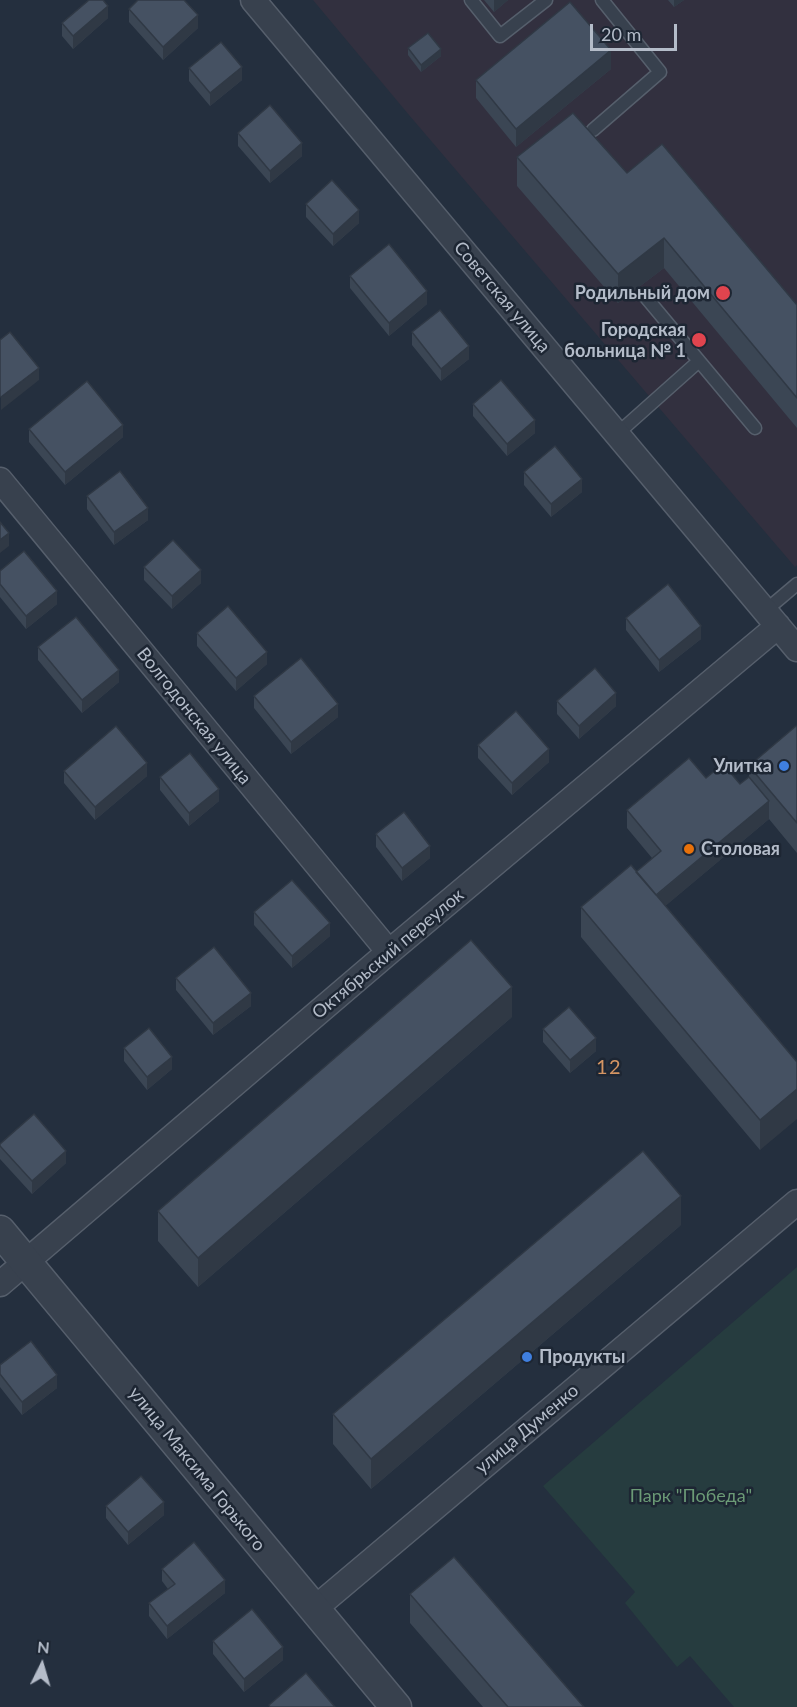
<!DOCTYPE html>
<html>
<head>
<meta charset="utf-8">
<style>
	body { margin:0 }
	#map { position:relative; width:797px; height:1707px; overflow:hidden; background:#242f3e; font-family:Lato,sans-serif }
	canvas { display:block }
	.north { position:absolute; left:12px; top:1635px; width:60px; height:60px; -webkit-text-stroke:4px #1d2633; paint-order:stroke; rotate:5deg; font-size:16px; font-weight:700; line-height:24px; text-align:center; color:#b4bcc9 }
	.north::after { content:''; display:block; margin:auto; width:21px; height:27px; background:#b4bcc9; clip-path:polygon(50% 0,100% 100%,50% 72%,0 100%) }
	.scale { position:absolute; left:590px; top:24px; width:87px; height:27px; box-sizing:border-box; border:3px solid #b4bcc9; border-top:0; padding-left:8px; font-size:18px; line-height:21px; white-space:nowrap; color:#b4bcc9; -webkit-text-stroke:4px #1d2633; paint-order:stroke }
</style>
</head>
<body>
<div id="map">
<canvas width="797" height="1707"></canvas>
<div class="north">N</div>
<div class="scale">20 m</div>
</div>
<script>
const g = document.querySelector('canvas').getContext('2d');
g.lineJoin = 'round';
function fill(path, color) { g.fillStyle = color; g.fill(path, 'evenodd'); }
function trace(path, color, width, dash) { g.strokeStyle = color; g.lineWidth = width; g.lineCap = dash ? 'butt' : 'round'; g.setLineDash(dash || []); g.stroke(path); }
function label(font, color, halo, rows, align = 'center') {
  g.font = font + ' Lato,sans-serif'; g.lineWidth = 5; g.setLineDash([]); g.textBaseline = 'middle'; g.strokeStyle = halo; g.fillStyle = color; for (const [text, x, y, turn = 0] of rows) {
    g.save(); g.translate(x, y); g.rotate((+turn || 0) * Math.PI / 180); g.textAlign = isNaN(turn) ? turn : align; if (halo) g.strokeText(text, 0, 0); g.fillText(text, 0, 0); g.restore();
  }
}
fill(new Path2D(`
	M313,0H797V565L795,567L409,115Z`), '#32303f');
fill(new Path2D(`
	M797,1267V1707H734L690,1656L677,1667L625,1603L635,1592L543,1486Z`), '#263c3f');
const service = new Path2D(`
	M471,0L500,36L546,0
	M593,130L660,72L602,0
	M644,295L755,428
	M617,434L699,361
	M765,611L797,584`);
const minor = new Path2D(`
	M253,0L797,649
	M0,480L389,952
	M0,1284L389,952L778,626
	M313,1610L797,1202`);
const tertiary = new Path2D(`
	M0,1231L396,1707`);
trace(service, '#565f6c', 15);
trace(minor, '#565f6c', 27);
trace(tertiary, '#565f6c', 33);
trace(service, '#38414e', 12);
trace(minor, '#38414e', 24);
trace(tertiary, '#38414e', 30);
fill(new Path2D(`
	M484,0H508L494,12Z
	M668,0H684L674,7Z
	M129,9L198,28L163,60L129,22Z
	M108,18L73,49L62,36V23Z
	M408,48L441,56L421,72L408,55Z
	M189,68L242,80L210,106L189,81Z
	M611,69L516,147L476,98V80Z
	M238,133L302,156L270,183L238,146Z
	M517,157L627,173L797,305V428L664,268L618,303L517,186Z
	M306,204L359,223L333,246L306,217Z
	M350,276L427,304L389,336L350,288Z
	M412,332L469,359L441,381L412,345Z
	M473,404L535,433L507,456L473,416Z
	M29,429L123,437L65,485L29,442Z
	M524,472L582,492L551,517L524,485Z
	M87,496L148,520L114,545L87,509Z
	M144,567L201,583L172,609L144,580Z
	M0,571L57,604L26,629L0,597Z
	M626,618L701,639L659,672L626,630Z
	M197,633L267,664L236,691L197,646Z
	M38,647L119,682L82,713L38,660Z
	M254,696L338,717L291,754L254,708Z
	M557,701L616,706L579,739L557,714Z
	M797,727V853L769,819L665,906L797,1062L760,1150L581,937V907L636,872L652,858L627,828V810L706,778L740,784L749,777V766Z
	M478,745L549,762L512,795L478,758Z
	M64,771L147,776L95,820L64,783Z
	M160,777L219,801L189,826L160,790Z
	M376,834L430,858L402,881L376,847Z
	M254,912L330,936L292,968L254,925Z
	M176,978L251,1006L213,1035L176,990Z
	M512,1017L198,1287L158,1241V1211Z
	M543,1029L596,1051L570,1073L543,1042Z
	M124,1048L172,1069L147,1090L124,1061Z
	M0,1144L66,1163L32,1194L0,1159Z
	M681,1225L371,1489L333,1444V1414Z
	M0,1365L57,1388L22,1415L0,1387Z
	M106,1506L164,1515L128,1545L106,1518Z
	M162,1569L225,1593L167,1639L149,1616V1603L168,1589L162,1581Z
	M410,1594L584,1707H483L410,1623Z
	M213,1641L283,1660L244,1692L213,1654Z`), '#3b4654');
fill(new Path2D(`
	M494,0H508L494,12Z
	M674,0H684L674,7Z
	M108,6V18L73,49V36Z
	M198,15V28L163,60V47Z
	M441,49V56L421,72V65Z
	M611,50V69L516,147V129Z
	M242,67V80L210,106V93Z
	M302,143V156L270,183V171Z
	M359,210V223L333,246V234Z
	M664,238V268L618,303V274Z
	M427,291V304L389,336V323Z
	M469,346V359L441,381V369Z
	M39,368V380L1,410V397Z
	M535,420V433L507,456V444Z
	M123,425V437L65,485V472Z
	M582,479V492L551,517V504Z
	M148,508V520L114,545V532Z
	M9,533V546L0,553V540Z
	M201,570V583L172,609V596Z
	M57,591V604L26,629V616Z
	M701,626V639L659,672V660Z
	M267,652V664L236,691V678Z
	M119,670V682L82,713V700Z
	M616,693V706L579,739V726Z
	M338,704V717L291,754V742Z
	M549,749V762L512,795V783Z
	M147,763V776L95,820V807Z
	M219,789V801L189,826V813Z
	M769,801V819L651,918V900Z
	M430,846V858L402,881V868Z
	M330,923V936L292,968V956Z
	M512,987V1017L198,1287V1258Z
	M251,993V1006L213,1035V1023Z
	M596,1038V1051L570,1073V1060Z
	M172,1057V1069L147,1090V1077Z
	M797,1089V1119L760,1150V1120Z
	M66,1151V1163L32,1194V1181Z
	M681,1196V1225L371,1489V1459Z
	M57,1375V1388L22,1415V1402Z
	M164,1502V1515L128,1545V1532Z
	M225,1580V1593L167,1639V1626Z
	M283,1647V1660L244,1692V1679Z`), '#303945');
const building = new Path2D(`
	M89,0H103L108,6L73,36L62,23Z
	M138,0H184L198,15L163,47L129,9Z
	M570,2L611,50L516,129L476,80Z
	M428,33L441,49L421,65L408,48Z
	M221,42L242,67L210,93L189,68Z
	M270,105L302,143L270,171L238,133Z
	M573,113L627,173L662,144L797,305V398L664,238L618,274L517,157Z
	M332,180L359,210L333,234L306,204Z
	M389,244L427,291L389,323L350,276Z
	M440,310L469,346L441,369L412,332Z
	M10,332L39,368L1,397L0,396V340Z
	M501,380L535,420L507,444L473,404Z
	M87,381L123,425L65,472L29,429Z
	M555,446L582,479L551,504L524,472Z
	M120,471L148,508L114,532L87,496Z
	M0,522L9,533L0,540Z
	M173,540L201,570L172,596L144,567Z
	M24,551L57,591L26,616L0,584V571Z
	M668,584L701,626L659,660L626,618Z
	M228,606L267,652L236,678L197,633Z
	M76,617L119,670L82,700L38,647Z
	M301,658L338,704L291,742L254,696Z
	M595,668L616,693L579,726L557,701Z
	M516,711L549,749L512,783L478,745Z
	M116,726L147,763L95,807L64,771Z
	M796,726L797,727V823L749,766Z
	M190,753L219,789L189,813L160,777Z
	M689,758L706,778L723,764L740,784L749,777L769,801L656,895L636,872L661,851L627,810Z
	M404,812L430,846L402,868L376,834Z
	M631,865L797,1062V1089L760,1120L581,907Z
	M292,880L330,923L292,956L254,912Z
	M471,940L512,987L198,1258L158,1211Z
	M214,947L251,993L213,1023L176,978Z
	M569,1007L596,1038L570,1060L543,1029Z
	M149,1028L172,1057L147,1077L124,1048Z
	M34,1114L66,1151L32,1181L0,1146V1144Z
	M643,1151L681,1196L371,1459L333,1414Z
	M31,1341L57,1375L22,1402L0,1374V1365Z
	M141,1476L164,1502L128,1532L106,1506Z
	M194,1542L225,1580L167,1626L149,1603L175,1584L162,1569Z
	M454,1557L584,1707H508L410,1594Z
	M252,1609L283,1647L244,1679L213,1641Z
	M306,1673L335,1707H270L269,1705Z`);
fill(building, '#455162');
trace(building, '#303945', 1.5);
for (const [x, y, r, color] of [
	[723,293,8,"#e0444e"],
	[699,340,8,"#e0444e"],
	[784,766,6,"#3f7fe0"],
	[689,849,6,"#e8710a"],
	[527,1357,6,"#3f7fe0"]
]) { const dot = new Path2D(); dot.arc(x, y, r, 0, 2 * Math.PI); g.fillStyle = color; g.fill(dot); trace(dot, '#1d2633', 2); }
label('bold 18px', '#b4bcc9', '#1d2633', [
	["Родильный дом",710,293],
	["Городская",686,330],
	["больница № 1",686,351],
	["Улитка",772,766],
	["Столовая",701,849,"left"],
	["Продукты",539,1357,"left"]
], 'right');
label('18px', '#b4bcc9', '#1d2633', [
	["Советская улица",502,297,50],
	["Волгодонская улица",194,716,51],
	["Октябрьский переулок",388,954,-40],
	["улица Думенко",527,1429,-40],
	["улица Максима Горького",197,1469,51]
]);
label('18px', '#6b9a76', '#1d2633', [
	["Парк \"Победа\"",691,1496]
]);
g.letterSpacing = '1.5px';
label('20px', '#d59563', '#1d2633', [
	["12",609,1068]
]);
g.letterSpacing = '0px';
</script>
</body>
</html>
